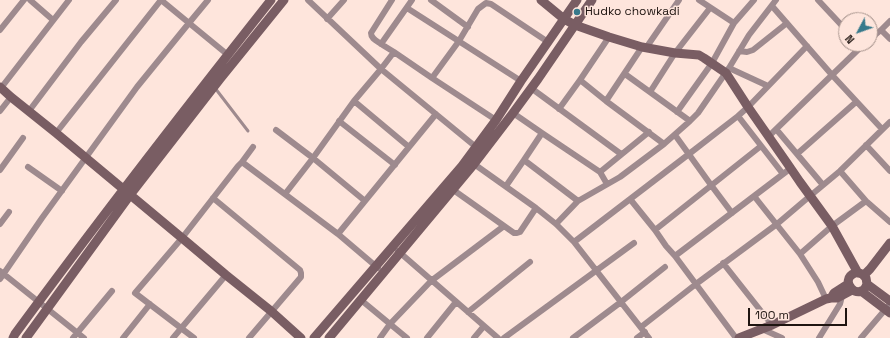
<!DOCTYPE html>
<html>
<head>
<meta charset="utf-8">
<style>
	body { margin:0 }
	#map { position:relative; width:890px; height:338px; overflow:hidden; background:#fee5dc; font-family:"Space Grotesk",sans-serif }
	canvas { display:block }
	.north { position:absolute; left:838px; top:12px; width:40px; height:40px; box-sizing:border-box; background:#fee5dc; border:1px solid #a5928b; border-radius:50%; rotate:229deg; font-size:11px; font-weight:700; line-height:16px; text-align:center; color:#1f1511 }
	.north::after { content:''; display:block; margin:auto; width:14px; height:18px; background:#37798b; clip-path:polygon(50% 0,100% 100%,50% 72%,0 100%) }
	.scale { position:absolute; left:748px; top:308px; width:99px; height:18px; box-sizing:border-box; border:2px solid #1f1511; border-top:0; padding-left:5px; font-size:12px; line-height:14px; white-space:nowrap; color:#1f1511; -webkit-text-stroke:3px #fee5dc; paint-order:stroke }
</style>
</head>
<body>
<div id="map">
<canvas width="890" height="338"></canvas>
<div class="north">N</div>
<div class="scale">100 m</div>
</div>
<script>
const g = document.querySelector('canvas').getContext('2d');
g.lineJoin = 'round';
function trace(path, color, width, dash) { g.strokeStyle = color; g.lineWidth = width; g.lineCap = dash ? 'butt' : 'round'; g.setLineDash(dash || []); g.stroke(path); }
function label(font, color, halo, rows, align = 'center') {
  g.font = font + ' "Space Grotesk",sans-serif'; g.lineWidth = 3; g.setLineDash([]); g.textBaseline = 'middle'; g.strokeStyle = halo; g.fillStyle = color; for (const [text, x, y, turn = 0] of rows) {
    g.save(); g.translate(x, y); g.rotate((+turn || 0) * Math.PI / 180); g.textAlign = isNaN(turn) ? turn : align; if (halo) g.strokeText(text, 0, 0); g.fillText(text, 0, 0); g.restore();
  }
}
trace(new Path2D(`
	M215,88L248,131`), '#9e8a8e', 3);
trace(new Path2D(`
	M30,0L53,20
	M208,0L189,23L228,55
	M308,0L381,69L394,52L432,78L459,41L478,9L486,3L491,4L548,42
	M431,0L468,27
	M699,0L734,23
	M818,0L846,30
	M772,6L832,75L882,129
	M407,8L521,81
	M327,19L344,0
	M0,30L24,0
	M881,30L890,21
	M609,37L580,80L606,101L664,144L690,121L698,113L729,68L749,35L776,0
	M870,39L881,30L890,39
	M381,44C377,41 371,39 371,33L392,0
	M646,48L679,0
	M739,51L747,52L753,50L787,23
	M394,52L381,44L412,0
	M729,68L768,86
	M625,74L690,121
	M432,78L496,120
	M1,88L69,0
	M531,88L621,154
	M650,92L675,53L710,8
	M354,101L409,147
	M606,101L642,47
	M559,109L580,80
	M0,111L11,97
	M29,111L81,42L116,0
	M677,112L712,63L734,23L754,0
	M513,113L542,133L600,172L607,184
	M738,116L783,174
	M339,121L395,165
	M776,129L823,185
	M276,130L313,158L365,201
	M56,133L161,0
	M675,135L711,185L732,213
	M769,136L864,44
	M866,145L890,171
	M797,154L856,102
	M524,160L542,133
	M242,162L253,147
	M474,164L536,208L556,224L574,242
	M28,167L62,191
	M0,170L23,138
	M840,171L866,201L890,222
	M600,172L649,132
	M506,186L524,160L578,201L556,224
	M452,189L514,233H517L520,232L536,208
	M285,194L313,158L354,101L381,69L476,147
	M754,196L800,254L832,226L866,201
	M213,198L300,270L301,273V277L249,338
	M630,199L655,230L666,246L675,256L736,338
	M578,201L620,177L664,144
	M0,224L9,212
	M655,230L761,146
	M338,234L436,114
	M398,251L498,338
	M800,254L818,282L826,299
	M675,256L791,168
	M723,263L772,325
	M0,271L84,338
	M0,279L42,218L137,87L189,23L161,0
	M361,300L407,338
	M468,312L530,262
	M641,327L696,284L777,224L810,196L840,171L890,122
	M762,329L782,338
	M73,338L112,291
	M123,338L150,304
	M173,338L226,275
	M194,338L135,293L182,238L238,166L242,162L338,234L378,268
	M380,338L390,324L431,281L504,226
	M427,338L456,302
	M474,338L484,326
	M504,338L634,243
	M573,338L621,302L665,267
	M637,338L645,332
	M649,338L574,242L689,154L738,116L748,107L807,46
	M819,338L840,304L842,296
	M861,338L890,304`), '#9e8a8e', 6);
trace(new Path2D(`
	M541,0L564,19L575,25L609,37L642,47L675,53L699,55L704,58L726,73L748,107L787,163L800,182L832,226L858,273
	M0,87L11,97L56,133L182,238L226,275L271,311L301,338
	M864,275L870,269L890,243
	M867,284C860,304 837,280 855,273C859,272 863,274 866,278L867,284L890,301
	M861,291L890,313
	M831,298L834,293L848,284
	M13,338L15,334C98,221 184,110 271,0
	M26,338L130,195L220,79L284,0
	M314,338L462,166L496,120L521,81L577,0
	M329,338L474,164L513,113L538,79L592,0
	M739,338L772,325L826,299L831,298H837L852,290`), '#795d63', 9);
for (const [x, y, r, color] of [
	[577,12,4,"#37798b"]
]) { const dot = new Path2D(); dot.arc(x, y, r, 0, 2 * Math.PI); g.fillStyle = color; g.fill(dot); trace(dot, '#fee5dc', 1.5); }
label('12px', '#1f1511', '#fee5dc', [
	["Hudko chowkadi",585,12]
], 'left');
</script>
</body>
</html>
